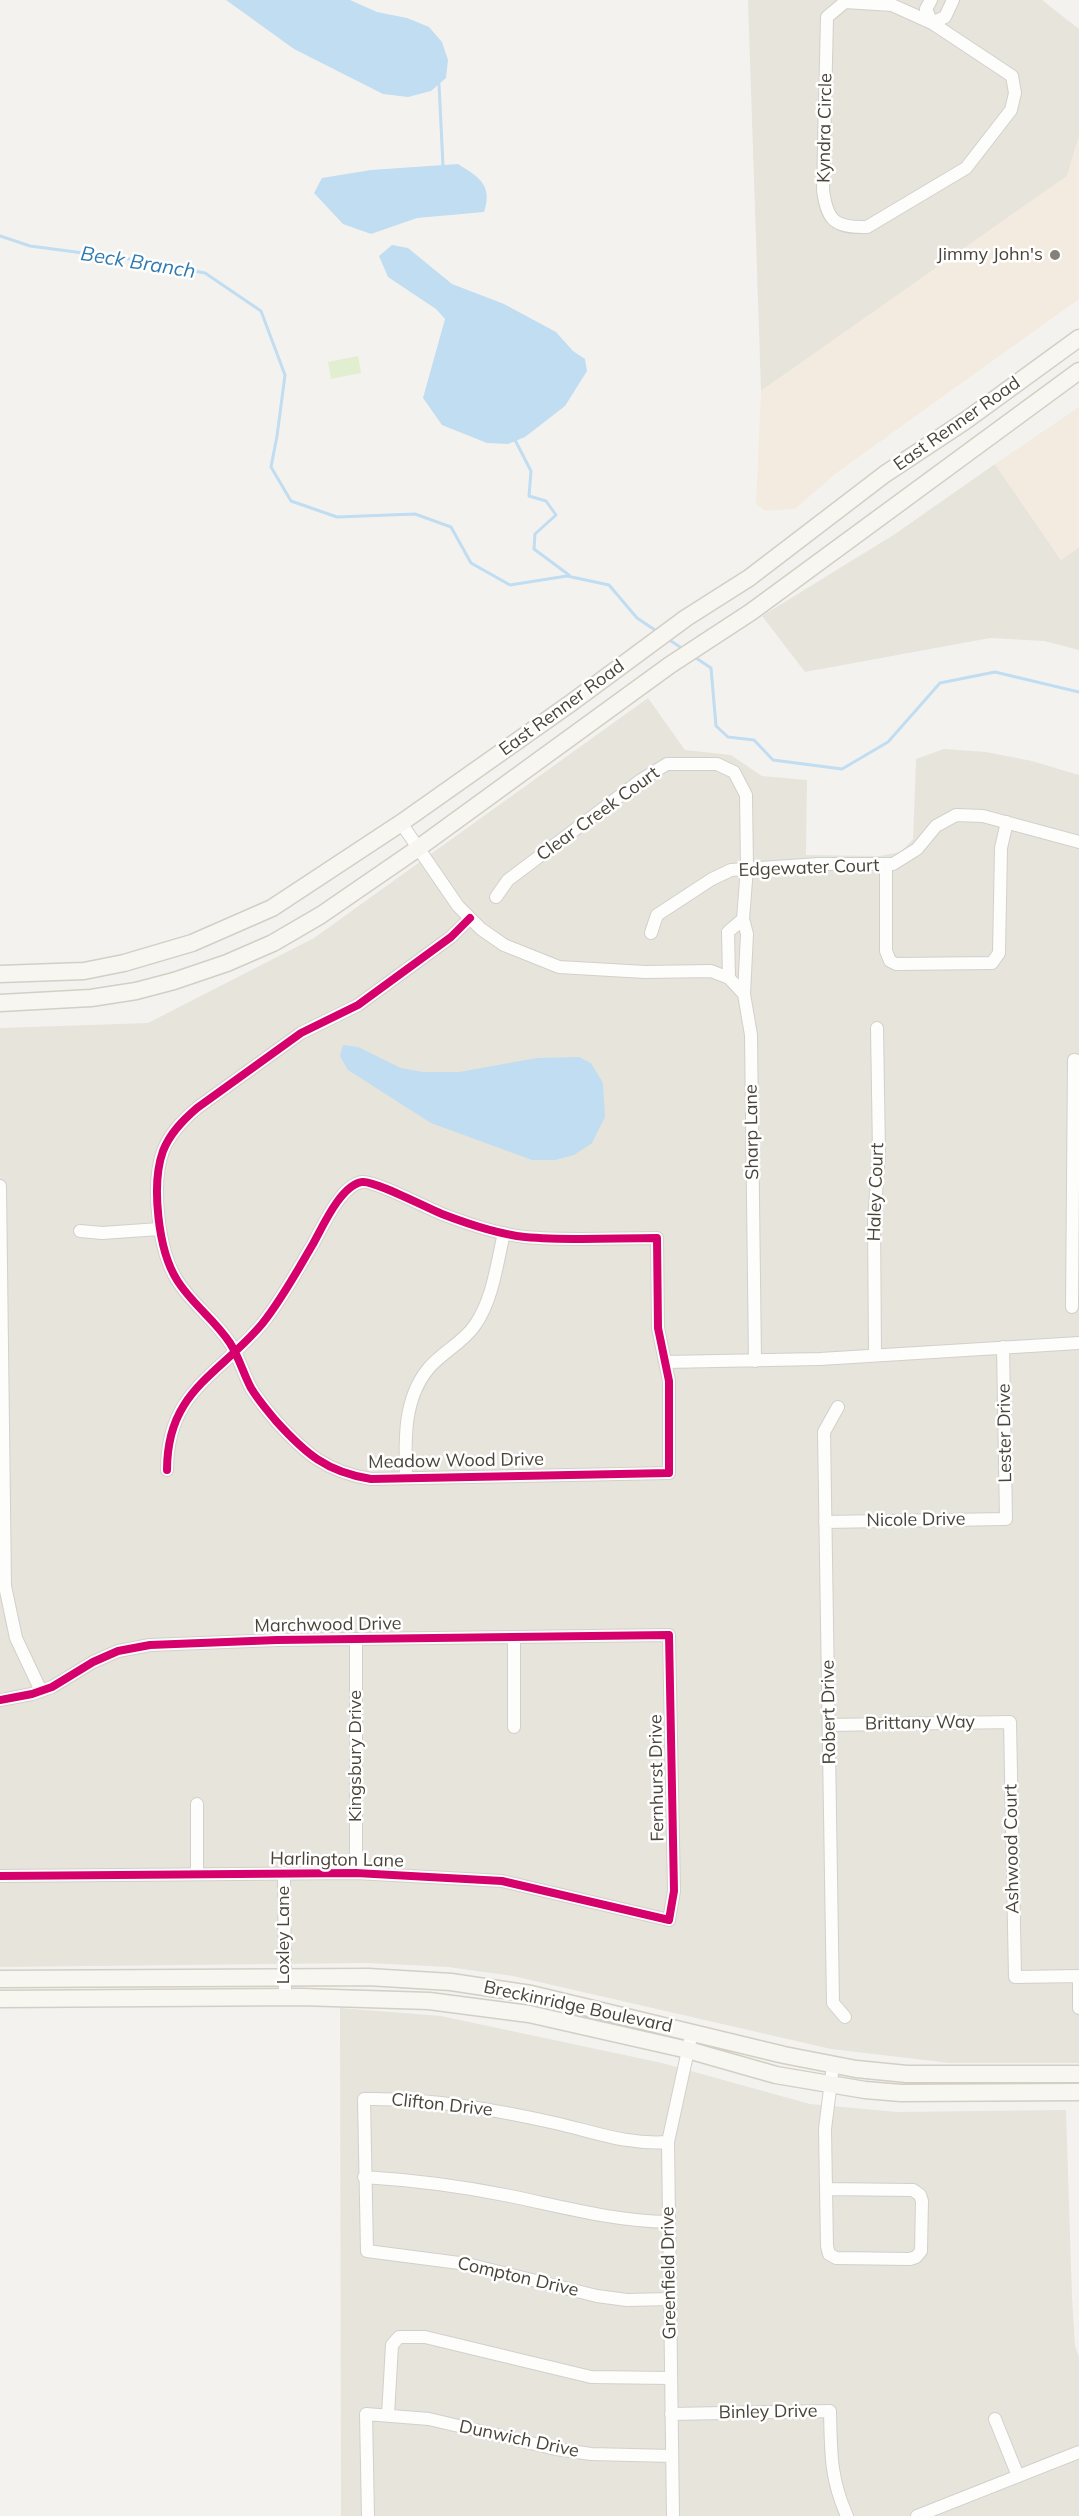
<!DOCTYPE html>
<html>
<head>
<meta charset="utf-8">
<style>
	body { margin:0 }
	canvas { display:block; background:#f4f2ee }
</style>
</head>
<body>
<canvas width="1079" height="2516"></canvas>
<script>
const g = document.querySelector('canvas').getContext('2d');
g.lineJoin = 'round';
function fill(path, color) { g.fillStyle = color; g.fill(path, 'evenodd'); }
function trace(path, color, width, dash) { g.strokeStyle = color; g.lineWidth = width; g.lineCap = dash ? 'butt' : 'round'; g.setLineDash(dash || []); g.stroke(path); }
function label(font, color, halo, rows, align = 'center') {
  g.font = font + ' Mulish,sans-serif'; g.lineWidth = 5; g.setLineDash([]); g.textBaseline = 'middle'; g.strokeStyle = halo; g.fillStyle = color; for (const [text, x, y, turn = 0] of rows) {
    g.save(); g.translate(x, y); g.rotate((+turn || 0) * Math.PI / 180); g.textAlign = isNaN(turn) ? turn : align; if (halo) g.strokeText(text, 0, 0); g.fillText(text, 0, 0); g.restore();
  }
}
fill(new Path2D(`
	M748,0H1042L1079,29V137L1067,176L761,391Z
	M995,464L1061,560L1079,547V650L1044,641L990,638L805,672L762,616L895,534Z
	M648,698L685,750L731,755L762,776L807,780L806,855L879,856L901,852L913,839L916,759L944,749L986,752L1032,761L1079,775V2063H950L831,2049L513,1976L448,1967L368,1963L0,1967V1028L148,1023L314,938Z
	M340,2008L441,2016L662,2063L810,2104L897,2112L1066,2110L1072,2297L1075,2346L1079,2357V2516H341Z`), '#e7e4dc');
fill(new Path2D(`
	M1079,137V299L835,474L795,509L765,511L756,504L761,391L1067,176Z
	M1079,407V547L1061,560L995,464Z`), '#f3ebdf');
fill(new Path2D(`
	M358,356L361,373L331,379L328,362Z`), '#e1eecf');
fill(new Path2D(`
	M226,0H350L377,12L407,18L429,27L442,42L448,60L446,78L431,91L408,97L383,94L294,49Z
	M458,164C479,177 493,185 484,212L417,218L371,234L343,224L314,193L322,178L371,170Z
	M392,245L408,248L452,284L504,304L556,332L573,351L585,359L587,371L565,406L525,437L508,444L487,443L442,425L423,398L445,319L436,309L388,277L379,256Z
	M343,1045L358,1047L401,1068L423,1072H459L537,1058L579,1057L591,1063L603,1083L605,1117L592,1143L574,1155L555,1160H532L431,1123L348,1070L340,1056Z`), '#c0ddf1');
trace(new Path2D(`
	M436,82L439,84L443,166
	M0,236L30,246L129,259L205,273L261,311L285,375L277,436L271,467L291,501L337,517L415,514L451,527L471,563L510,585L567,576L609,585L637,618L658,632
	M515,440L531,471L529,496L546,501L556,515L535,534L534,549L569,575
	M668,639L683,649
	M693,656L711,668L716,726L728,737L754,740L773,760L842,769L888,742L940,683L995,672L1079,692`), '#c0ddf1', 3);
const street = new Path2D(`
	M931,0L926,9L932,23L945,17L953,0
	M845,2L892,5L932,23L1012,76L1015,93L1011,110L966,168L867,227C835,228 827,221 823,190L827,17Z
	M401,823L458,906L481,929L504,945L559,967L645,972L711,971L729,978L744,994L751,1035L755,1361
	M886,865V951L890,961L896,964L992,963L999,953L1001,848L1007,822
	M496,897L508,880L641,780L667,764H717L734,772L746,795L747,868L743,919L747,934L744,994
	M651,933L657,915L712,879L731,870L819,864H893L917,849L936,826L956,815L983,816L1079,842
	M729,978L728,932L743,919
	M0,1186L5,1586L16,1638L41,1691
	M80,1231L102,1233L159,1229
	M1072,1307L1074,1060L1079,1061
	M875,1355L874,1221L879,1153L877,1028
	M666,1362L820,1359L1079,1343
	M838,1407L824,1432L833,2003L845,2017
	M167,1470C167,1391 218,1376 262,1324C282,1299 297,1271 313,1244C323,1226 341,1185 362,1182C374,1180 427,1208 442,1214C468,1224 497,1234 525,1237C568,1241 613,1238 657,1238L658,1328L669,1381V1473L371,1479C326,1472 305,1453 276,1421C267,1410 258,1400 251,1388C243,1373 239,1357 230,1343C215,1320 191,1303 177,1280C158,1250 151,1184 163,1151C170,1133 183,1120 197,1108L301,1033L358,1005L451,937L470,918
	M406,1478C405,1440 403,1400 428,1369C442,1352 463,1343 475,1325C493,1299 497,1263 504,1233
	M825,1522L1006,1519L1003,1347
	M514,1637V1727
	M0,1700L32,1694L52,1687L93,1662L118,1651L150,1645L277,1640L669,1635L674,1891L669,1920L502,1881L356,1873L0,1876
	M829,1725L1010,1722L1015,1977L1079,1976
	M284,1873L285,1997
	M356,1873V1639
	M197,1874V1804
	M1079,1976V2008
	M668,2142C627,2145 595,2132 555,2123C492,2109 429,2098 364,2099L367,2251L467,2264L597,2296L627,2300L669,2299
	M364,2177C413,2180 461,2186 510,2196C563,2207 614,2221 668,2222
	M826,2189L913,2190L920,2195L922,2201L921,2251L916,2257L910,2259L836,2258L829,2254L827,2246Z
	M826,2189L825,2129L833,2065
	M671,2414L830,2411C831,2452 830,2478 847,2516
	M388,2415L392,2345L399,2337H425L591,2377L670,2378
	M995,2419L1018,2476
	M368,2516L366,2414L429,2419L556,2449L591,2454L672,2456
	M673,2516L668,2142L692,2032
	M917,2516L1079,2452`);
const secondary = new Path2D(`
	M0,974L84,971L124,963L192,943L272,908L401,823L571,703L686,618L749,578L885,474L965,421L1079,338
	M0,1003L91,998L136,991L174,981L227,963L273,943L321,915L417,849L670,665L751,612L1079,371
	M0,1979L368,1977L451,1982L531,1994L784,2055L856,2069L907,2074H1079
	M0,1999L301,1997L429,2001L529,2014L688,2050L776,2075L865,2090L901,2093L1079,2092`);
trace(street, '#d2d0cb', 14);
trace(secondary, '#d3cfc5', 19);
trace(street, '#fdfdfc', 12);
trace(secondary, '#f7f6f1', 16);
trace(new Path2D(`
	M167,1470C167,1391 218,1376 262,1324C282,1299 297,1271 313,1244C323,1226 341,1185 362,1182C374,1180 427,1208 442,1214C468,1224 497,1234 525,1237C568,1241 613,1238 657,1238L658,1328L669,1381V1473L371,1479C326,1472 305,1453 276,1421C267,1410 258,1400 251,1388C243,1373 239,1357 230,1343C215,1320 191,1303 177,1280C158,1250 151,1184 163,1151C170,1133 183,1120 197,1108L301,1033L358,1005L451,937L470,918
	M0,1700L32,1694L52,1687L93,1662L118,1651L150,1645L277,1640L669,1635L674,1891L669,1920L502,1881L356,1873L0,1876`), '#d6006c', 8);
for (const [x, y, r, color] of [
	[1055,255,6,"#868178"]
]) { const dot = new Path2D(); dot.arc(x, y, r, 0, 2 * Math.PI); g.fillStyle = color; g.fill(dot); trace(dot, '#fff', 2); }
label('18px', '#4b4439', '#fff', [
	["Kyndra Circle",825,128,-89],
	["East Renner Road",957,424,-35],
	["East Renner Road",562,708,-36],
	["Clear Creek Court",598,814,-36],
	["Edgewater Court",809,868,-2],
	["Sharp Lane",752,1132,-91],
	["Haley Court",876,1192,-88],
	["Lester Drive",1005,1433,-91],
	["Meadow Wood Drive",456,1461,-1],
	["Nicole Drive",916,1520,-1],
	["Marchwood Drive",328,1625,-1],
	["Robert Drive",829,1712,-91],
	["Brittany Way",920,1723,-1],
	["Kingsbury Drive",356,1756,-90],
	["Fernhurst Drive",657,1778,-91],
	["Ashwood Court",1012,1849,-91],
	["Harlington Lane",337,1860,1],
	["Loxley Lane",284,1935,-90],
	["Breckinridge Boulevard",578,2007,12],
	["Clifton Drive",442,2105,6],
	["Greenfield Drive",669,2273,-91],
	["Compton Drive",518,2277,13],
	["Binley Drive",768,2412,-1],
	["Dunwich Drive",519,2439,12]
]);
label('18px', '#4b4439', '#fff', [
	["Jimmy John's",1043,255]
], 'right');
label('italic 20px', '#2e7ab2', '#fff', [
	["Beck Branch",138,263,9]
]);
</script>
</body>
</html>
